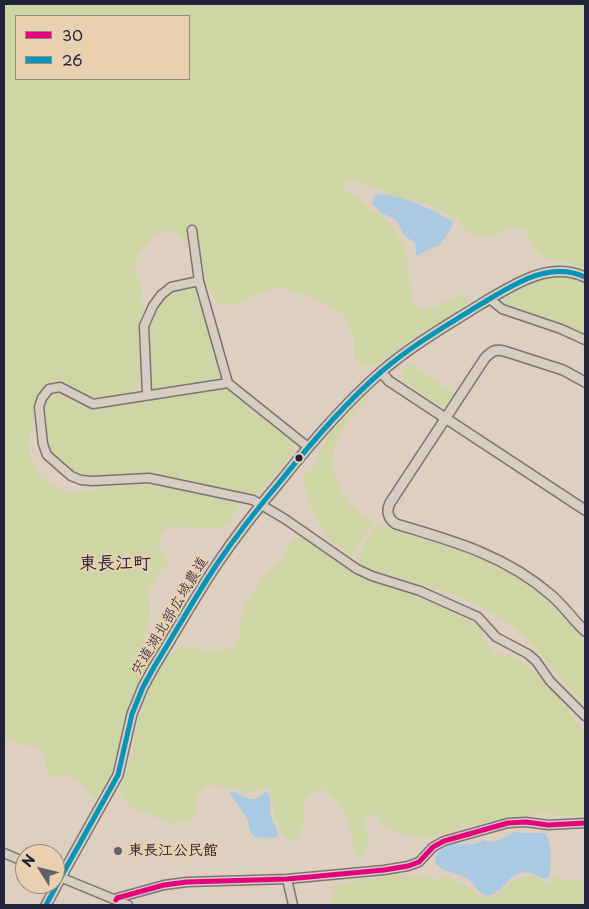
<!DOCTYPE html>
<html>
<head>
<meta charset="utf-8">
<style>
	body { margin:0 }
	#map { position:relative; width:589px; height:909px; overflow:hidden; background:#decfc0; font-family:"Playpen Sans",sans-serif }
	canvas { display:block }
	.frame { position:absolute; inset:0; border:5px solid #22223b; pointer-events:none }
	.legend { position:absolute; left:15px; top:15px; width:175px; height:65px; box-sizing:border-box; background:#e8d0b0; border:1px solid #998a81; margin:0; padding:6px 9px; list-style:none; font-size:15px; color:#22223b }
	.legend li { display:flex; align-items:center; gap:10px; height:25px }
	.legend b { width:25px; border:1px solid #998a81 }
	.north { position:absolute; left:15px; top:844px; width:50px; height:50px; box-sizing:border-box; background:#e8d0b0; border:1px solid #998a81; border-radius:50%; rotate:306deg; font-size:14px; font-weight:700; line-height:20px; text-align:center; color:#22223b }
	.north::after { content:''; display:block; margin:auto; width:18px; height:22px; background:#645f6a; clip-path:polygon(50% 0,100% 100%,50% 72%,0 100%) }
</style>
</head>
<body>
<div id="map">
<canvas width="589" height="909"></canvas>
<div class="frame"></div>
<ul class="legend">
<li><b style="height:6px;background:#e5007d"></b>30</li>
<li><b style="height:6px;background:#0595b8"></b>26</li>
</ul>
<div class="north">N</div>
</div>
<script>
const g = document.querySelector('canvas').getContext('2d');
g.lineJoin = 'round';
function fill(path, color) { g.fillStyle = color; g.fill(path, 'evenodd'); }
function trace(path, color, width, dash) { g.strokeStyle = color; g.lineWidth = width; g.lineCap = dash ? 'butt' : 'round'; g.setLineDash(dash || []); g.stroke(path); }
function label(font, color, halo, rows, align = 'center') {
  g.font = font + ' "Playpen Sans","Klee One",sans-serif'; g.lineWidth = 4; g.setLineDash([]); g.textBaseline = 'middle'; g.strokeStyle = halo; g.fillStyle = color; for (const [text, x, y, turn = 0] of rows) {
    g.save(); g.translate(x, y); g.rotate((+turn || 0) * Math.PI / 180); g.textAlign = isNaN(turn) ? turn : align; if (halo) g.strokeText(text, 0, 0); g.fillText(text, 0, 0); g.restore();
  }
}
fill(new Path2D(`
	M4,4H573L583,6L585,9V269C554,255 541,270 525,230C504,222 496,241 475,235C471,233 466,230 461,227L458,219L431,205L390,195L382,189L346,179L343,183L345,189C362,204 385,216 398,235C414,256 402,293 421,310C436,309 447,299 461,295L467,298V304L446,319L422,332L376,365L363,367L354,358V337L343,314L317,299L277,287L259,294L232,306L219,303L210,292L196,248L186,242L177,233L168,230L153,237L137,256L136,272L142,291L143,308L140,323L139,380L134,390L117,396L98,398L80,392L61,380L48,383L37,400L29,443L30,457L36,471L50,484L68,493L148,482L232,500L238,502L240,505L229,523L219,528L168,527L160,536L157,546L166,555L169,562L167,567L157,574L147,594C154,610 149,623 142,638L147,647L153,651L155,656L137,685L125,722L113,769L96,800C90,797 89,793 85,788C77,777 64,773 52,777C43,772 46,764 47,756L37,748L4,739ZM16,16H189V79H16Z
	M559,274L585,281V337L508,308L504,299C512,284 544,277 559,274Z
	M192,286L200,291L223,374L218,381L156,391L149,385C146,345 137,292 192,286Z
	M411,364L457,395L450,405H439L402,380L403,369Z
	M221,388L231,390L289,436L294,443L291,453L285,463L264,488L255,495L251,496L152,476L126,475L89,478L81,477L53,459L44,442L42,402L49,392L57,389L99,406Z
	M374,389L375,390C365,401 355,411 346,423C320,461 335,499 373,522L352,556C347,553 340,549 336,545C320,531 302,496 304,474L315,466L325,437Z
	M376,524C420,540 468,549 510,572C540,589 563,616 585,642V704L578,699C559,677 537,646 514,628C472,595 419,584 368,570L356,563V558Z
	M297,537L309,540L356,576L406,592L444,608L479,626L487,644L495,653L517,658L536,672L555,693L585,734V817L540,814L507,818L472,825L426,839L400,833L382,824L376,816L370,814L365,819L369,846L363,857L354,853C352,822 346,810 323,789C284,798 320,830 290,842L281,834L280,828L275,819L271,792L266,788L247,793L238,789L208,785C191,799 200,806 190,822L169,823L129,806L120,791L132,754L139,717L148,687L163,661L176,649L190,647L206,651L235,648L240,637L239,625L245,604L260,579L273,567L283,557L292,541Z
	M393,875L418,877L425,875L436,880L445,876L459,881L483,898L495,896L511,882L526,876L537,878L544,883H547C555,874 559,879 569,880C574,881 580,880 585,880V905H331L329,903L337,884Z`), '#cfd6a6');
fill(new Path2D(`
	M378,194C403,195 432,209 453,222V225L440,245L431,248L419,255H416L415,243L404,235L397,221L382,213L372,204L373,198Z
	M230,791C244,794 251,807 265,792L268,793C272,801 268,808 271,817C273,824 279,829 277,836L273,838L254,837L250,831L247,818L229,792Z
	M514,832L523,833H544C554,842 550,861 550,874L547,878L543,879C508,855 505,903 483,894C476,891 473,881 466,878C458,873 446,873 438,866C433,862 435,854 440,850C453,838 471,850 483,840C499,845 501,838 514,832Z`), '#aac9e2');
const minor = new Path2D(`
	M192,230L199,281L228,383L308,447
	M490,299L502,309L561,329L585,340
	M228,383L93,404L60,387L49,389L42,398L39,407L43,444L47,455L71,476L81,480L92,481L149,478L253,500L285,519L357,569L372,576L420,591L478,617L496,637L528,654L536,661L550,681L585,716
	M147,395L144,326L153,306L161,295L171,287L199,281
	M4,853L25,862
	M55,875L128,905
	M287,879L293,905
	M116,900L117,898L164,885L187,882L287,879L384,870L408,866L419,862L433,847L444,841L508,823L526,822L548,825L585,823`);
const tertiary = new Path2D(`
	M381,372L389,381L585,510
	M585,382L563,370L504,351C495,349 492,351 485,358L390,503C386,511 388,519 396,524C453,541 505,555 551,595C564,606 573,620 585,631
	M46,905L66,868L118,775L132,714L143,687L154,667C175,633 195,597 217,564C236,536 257,509 279,483C310,444 343,405 381,372C411,346 447,325 481,304C512,286 548,260 585,277`);
trace(minor, '#7b7472', 11);
trace(tertiary, '#7b7472', 12);
trace(minor, '#d7cdc2', 8);
trace(tertiary, '#d7cdc2', 9);
trace(new Path2D(`
	M116,900L117,898L164,885L187,882L287,879L384,870L408,866L419,862L433,847L444,841L508,823L526,822L548,825L585,823`), '#e5007d', 5);
trace(new Path2D(`
	M46,905L66,868L118,775L132,714L143,687L154,667C175,633 195,597 217,564C236,536 257,509 279,483C310,444 343,405 381,372C411,346 447,325 481,304C512,286 548,260 585,277`), '#0595b8', 5);
for (const [x, y, r, color] of [
	[299,458,4.5,"#22223b"],
	[118,851,5,"#645f6a"]
]) { const dot = new Path2D(); dot.arc(x, y, r, 0, 2 * Math.PI); g.fillStyle = color; g.fill(dot); trace(dot, '#e8d0b0', 2); }
label('15px', '#22223b', '#e8d0b0', [
	["宍道湖北部広域農道",170,616,-59]
]);
label('bold 15px', '#22223b', '#e8d0b0', [
	["東長江公民館",128,851]
], 'left');
label('bold 18px', '#22223b', '#e8d0b0', [
	["東長江町",115,564]
]);
</script>
</body>
</html>
